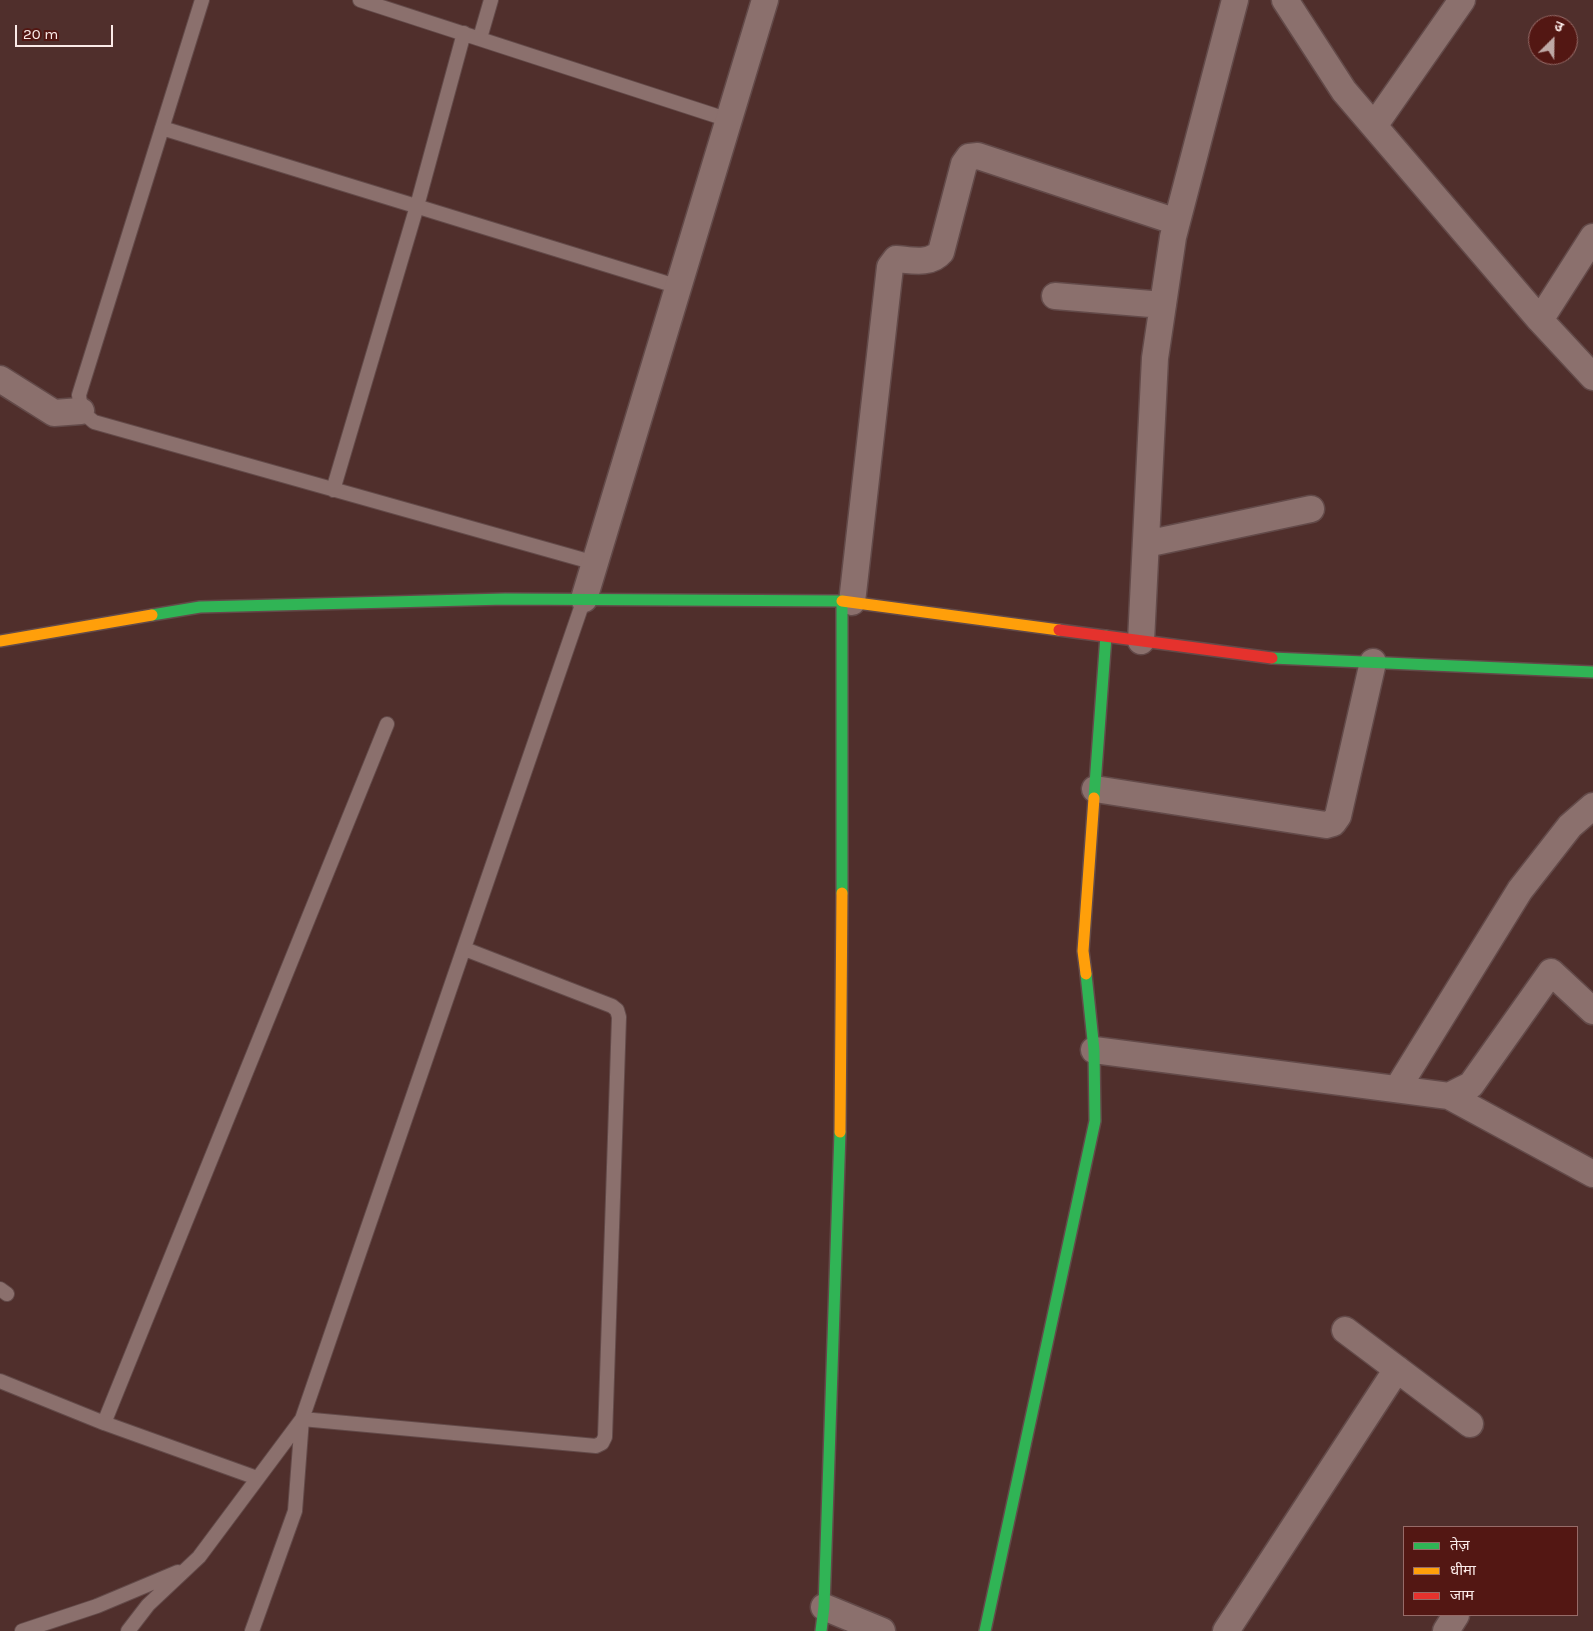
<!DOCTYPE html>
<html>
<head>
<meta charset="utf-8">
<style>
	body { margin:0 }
	#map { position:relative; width:1593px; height:1631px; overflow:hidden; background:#502f2c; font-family:Karla,"Noto Sans Devanagari",sans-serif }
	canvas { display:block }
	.legend { position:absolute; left:1403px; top:1526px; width:175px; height:90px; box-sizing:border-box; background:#531713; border:1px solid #966b68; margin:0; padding:6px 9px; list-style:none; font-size:15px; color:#fbeae8 }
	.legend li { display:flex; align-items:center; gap:10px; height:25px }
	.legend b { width:25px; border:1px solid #966b68 }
	.north { position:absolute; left:1528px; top:15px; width:50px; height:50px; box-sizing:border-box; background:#531713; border:1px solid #966b68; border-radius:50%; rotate:23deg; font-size:14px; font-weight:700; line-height:20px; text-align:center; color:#fbeae8 }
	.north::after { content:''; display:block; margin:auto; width:18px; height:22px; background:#bfa9a6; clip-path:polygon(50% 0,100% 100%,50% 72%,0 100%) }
	.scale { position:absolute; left:15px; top:25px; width:98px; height:22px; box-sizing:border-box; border:2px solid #fbeae8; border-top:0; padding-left:6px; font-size:15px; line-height:18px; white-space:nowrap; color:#fbeae8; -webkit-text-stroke:4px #531713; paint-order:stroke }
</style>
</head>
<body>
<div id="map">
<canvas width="1593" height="1631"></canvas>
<ul class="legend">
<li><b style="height:6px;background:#30b455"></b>तेज़</li>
<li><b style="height:6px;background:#ff9f0a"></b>धीमा</li>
<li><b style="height:6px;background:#e5322d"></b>जाम</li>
</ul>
<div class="north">उ</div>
<div class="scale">20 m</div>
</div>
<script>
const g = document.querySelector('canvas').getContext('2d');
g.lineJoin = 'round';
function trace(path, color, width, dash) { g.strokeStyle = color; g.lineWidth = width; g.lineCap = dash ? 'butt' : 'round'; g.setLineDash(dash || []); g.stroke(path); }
const lane = new Path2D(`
	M202,0L79,395L81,411L94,422L595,563
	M360,0L729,120
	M480,38L491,0
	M162,128L679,287
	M333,490L417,206L464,33
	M0,1289L7,1294
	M0,1381L104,1423L257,1478
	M104,1423L387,724
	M22,1631L97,1606L178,1572
	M128,1631L148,1605L199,1557L302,1419L596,1446L602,1443L605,1437L619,1017L617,1010L612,1006L470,951H463
	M252,1631L295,1511L302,1419L584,599`);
const street = new Path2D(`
	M1285,0L1344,91L1540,320L1593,377
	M1374,126L1462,0
	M1055,296L1163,305
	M1540,320L1593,237
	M0,379L54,413L81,411
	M1146,544L1311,509
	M584,599L765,0
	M852,602L890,267L896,259C911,260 930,265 941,252L964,164L969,157L978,156L1177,222
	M1141,641L1155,358L1173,237L1235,0
	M1095,789L1326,825L1333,823L1338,816L1373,662
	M1094,1050L1449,1096L1471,1085L1551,972L1593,1011
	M1397,1089L1520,890L1570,826L1593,806
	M1449,1096L1593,1174
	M1345,1330L1470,1424
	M824,1607L882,1631
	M1226,1631L1397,1369
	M1446,1631L1456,1615`);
const fast = new Path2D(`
	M842,601V893
	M152,615L200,607L505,599L842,601
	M1272,658L1593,672
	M1094,798L1106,636
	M821,1631L824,1607L840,1132
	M985,1631L1095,1121L1094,1050L1086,974`);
const slow = new Path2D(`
	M842,601L1059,630
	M0,641L152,615
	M1086,974L1083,951L1094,798
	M840,1132L842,893`);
const jam = new Path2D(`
	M1059,630L1272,658`);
trace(lane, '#634a49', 16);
trace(street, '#634a49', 29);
trace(fast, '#634a49', 14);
trace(slow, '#634a49', 14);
trace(jam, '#634a49', 14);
trace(lane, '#8b706d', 14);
trace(street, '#8b706d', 26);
trace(fast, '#30b455', 11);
trace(slow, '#ff9f0a', 11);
trace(jam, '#e5322d', 11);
</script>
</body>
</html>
